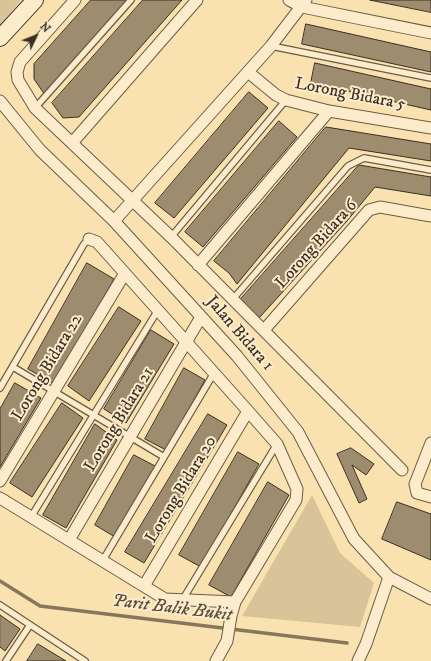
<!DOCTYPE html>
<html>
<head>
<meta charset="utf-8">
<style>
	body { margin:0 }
	#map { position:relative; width:431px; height:661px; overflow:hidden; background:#fae1b0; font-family:"IM FELL DW Pica",serif }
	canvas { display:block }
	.north { position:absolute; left:16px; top:16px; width:40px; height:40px; -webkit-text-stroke:3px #fceccc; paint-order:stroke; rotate:47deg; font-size:11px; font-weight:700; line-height:16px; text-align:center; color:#393025 }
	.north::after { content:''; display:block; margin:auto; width:14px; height:18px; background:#393025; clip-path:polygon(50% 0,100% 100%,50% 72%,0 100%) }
</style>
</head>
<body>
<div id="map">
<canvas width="431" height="661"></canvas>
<div class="north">N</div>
</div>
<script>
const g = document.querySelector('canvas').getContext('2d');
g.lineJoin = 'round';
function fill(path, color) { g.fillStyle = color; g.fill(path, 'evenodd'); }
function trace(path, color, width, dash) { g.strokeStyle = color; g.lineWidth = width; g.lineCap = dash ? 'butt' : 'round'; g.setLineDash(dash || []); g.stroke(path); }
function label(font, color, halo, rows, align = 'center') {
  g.font = font + ' "IM FELL DW Pica",serif'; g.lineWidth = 4; g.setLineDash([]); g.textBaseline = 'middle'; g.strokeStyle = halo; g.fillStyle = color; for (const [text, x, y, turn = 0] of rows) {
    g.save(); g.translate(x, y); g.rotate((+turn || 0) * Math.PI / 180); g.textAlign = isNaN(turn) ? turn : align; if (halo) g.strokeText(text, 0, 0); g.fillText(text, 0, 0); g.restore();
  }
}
fill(new Path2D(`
	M0,0H21L0,25Z
	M312,495L340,553L374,583L360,627L242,616Z`), '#d9c398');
trace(new Path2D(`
	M0,581L40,606L347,643`), '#85765c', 3.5);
const building = new Path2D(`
	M91,0H129L45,95L34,79V64Z
	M143,0H182L79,117L63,118L52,103Z
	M370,0H431V12Z
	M306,24L431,52V72L302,44Z
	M315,63L431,89V110L311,83Z
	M249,92L268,108L174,218L155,203Z
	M279,121L297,137L203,247L185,232Z
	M326,127L431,144V161L349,148L237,284L229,273L214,261Z
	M359,165L431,177V196L375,187L347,221L259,318L240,300Z
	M87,263L114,279L54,384L28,369Z
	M119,307L141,321L89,401L68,386Z
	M151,330L174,344L126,423L104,409Z
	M184,368L205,380L166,450L145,439Z
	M15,383L41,398L0,467V409Z
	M62,403L83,418L32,497L10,483Z
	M208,414L227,425L144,563L125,552Z
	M95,424L117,440L66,528L43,515Z
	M351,448L374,464L366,475L352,465L367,499L359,503L337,454Z
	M238,452L259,464L201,567L179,555Z
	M134,455L155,466L115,537L95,525Z
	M268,482L289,495L231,597L209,585Z
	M397,502L431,514V560L382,539Z
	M0,615L20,629L5,651L0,647Z
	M38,644L66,661H27Z`);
fill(building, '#9d8c6d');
trace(building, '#393025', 1);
const lane = new Path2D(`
	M271,46L431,78
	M35,108L131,0
	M171,237L286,100
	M233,299L348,166L364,158L431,170
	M13,367L164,457
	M0,388L84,244L89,239
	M31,517L158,310
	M103,560L214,373
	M183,599L277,444
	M0,605L85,661
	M6,661L30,625`);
const street = new Path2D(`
	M75,0L20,62L17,72L18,80L35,108L171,237L402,470
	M289,0L302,7L431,33
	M248,72L276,95L286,100L329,111L431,128
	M0,101L40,150L114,221L237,356L298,432L354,539L389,577L431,599
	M72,143L197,0
	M114,221L271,46L306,0
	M89,239L97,242L248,411L277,444L297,489L296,500L235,602L231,616L227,641L216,661
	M198,265L329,111
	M264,330L369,210L380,207L431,216
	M431,443L415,484L417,493L431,497
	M0,481L125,273
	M0,498L165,599L235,602
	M69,540L201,317
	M144,586L248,411
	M358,661L366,644L389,577`);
const secondary = new Path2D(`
	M0,38L35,0`);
trace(lane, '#695c48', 8);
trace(street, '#695c48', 13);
trace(secondary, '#393025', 18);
trace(lane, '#fceccc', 5.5);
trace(street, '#fceccc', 11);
trace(secondary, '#fceccc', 16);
label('17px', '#393025', '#fceccc', [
	["Lorong Bidara 5",350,95,11],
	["Lorong Bidara 6",317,245,-48],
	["Jalan Bidara 1",239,334,49],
	["Lorong Bidara 22",48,368,-59],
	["Lorong Bidara 21",120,420,-59],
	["Lorong Bidara 20",182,490,-59]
]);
label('italic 18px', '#594d3c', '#fceccc', [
	["Parit Balik Bukit",172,609,7]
]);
</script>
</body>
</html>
